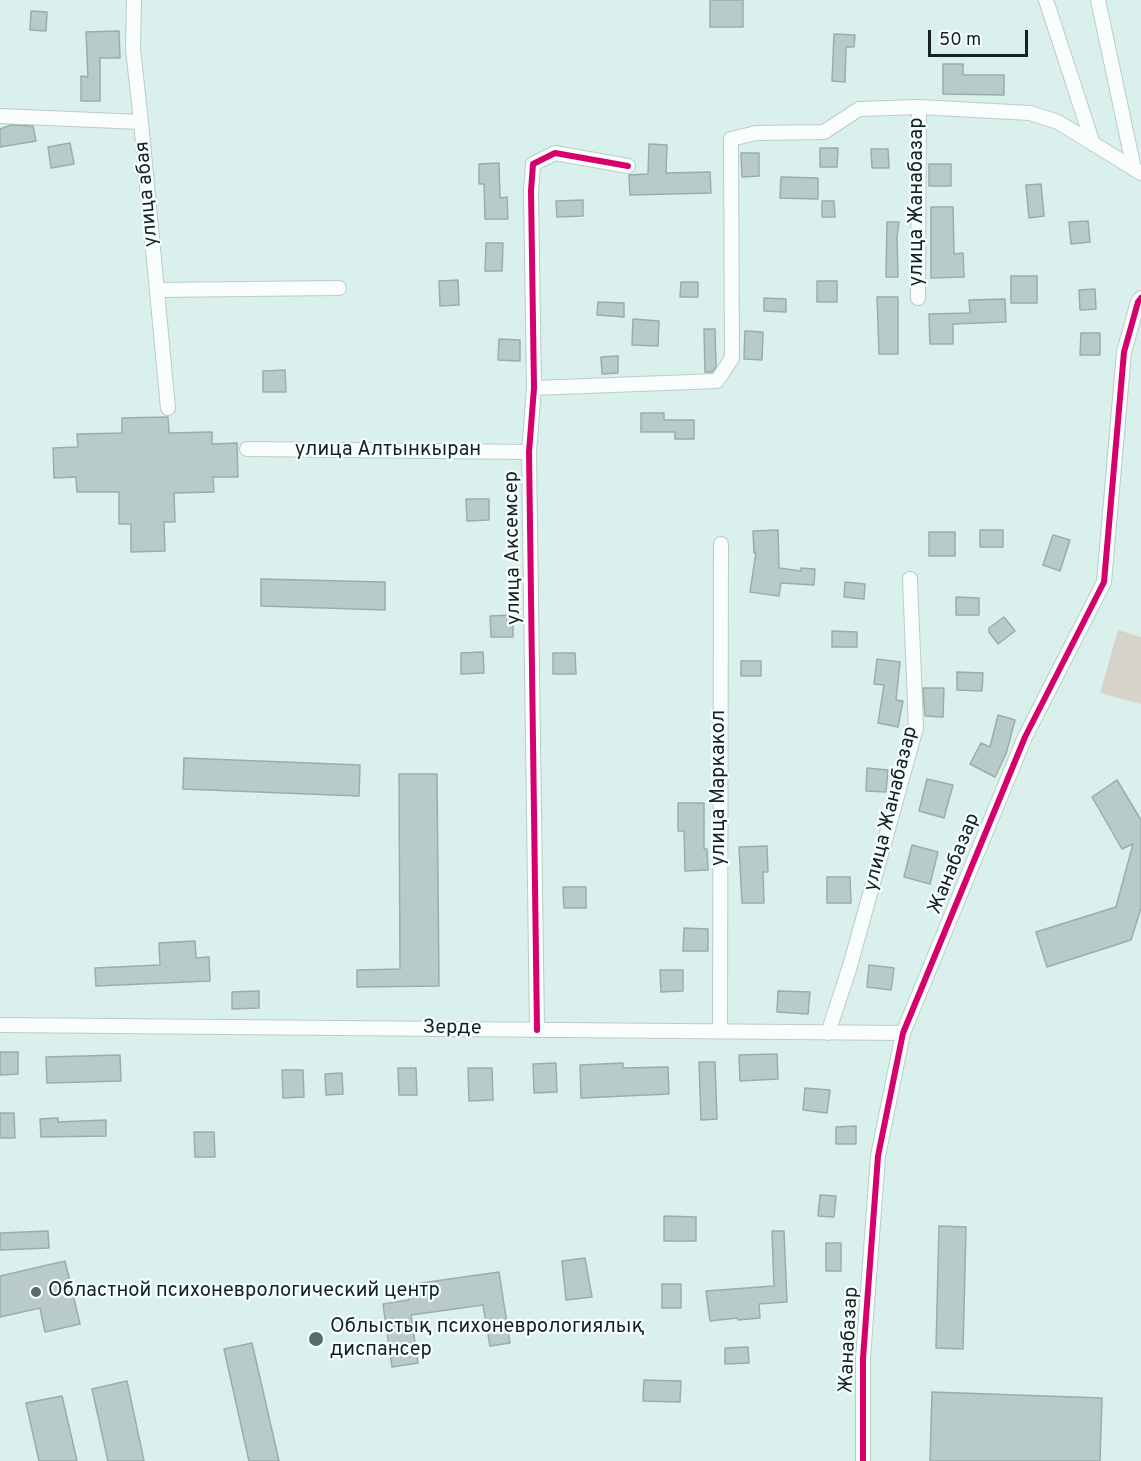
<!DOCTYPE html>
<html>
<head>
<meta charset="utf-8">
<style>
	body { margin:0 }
	#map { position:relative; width:1141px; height:1461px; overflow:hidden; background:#d9f0ed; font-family:Overpass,sans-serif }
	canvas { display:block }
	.scale { position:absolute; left:928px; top:30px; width:100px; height:27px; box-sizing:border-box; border:3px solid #132322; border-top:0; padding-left:8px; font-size:18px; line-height:21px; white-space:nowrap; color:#132322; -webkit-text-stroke:4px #f7fffe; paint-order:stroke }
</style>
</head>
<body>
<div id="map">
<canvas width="1141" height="1461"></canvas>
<div class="scale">50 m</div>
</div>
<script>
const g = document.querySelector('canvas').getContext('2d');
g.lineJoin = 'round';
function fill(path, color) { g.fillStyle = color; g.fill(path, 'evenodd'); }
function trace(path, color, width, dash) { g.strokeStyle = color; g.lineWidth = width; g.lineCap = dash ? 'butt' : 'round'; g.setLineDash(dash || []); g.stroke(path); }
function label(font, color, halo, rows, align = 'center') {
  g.font = font + ' Overpass,sans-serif'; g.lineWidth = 4.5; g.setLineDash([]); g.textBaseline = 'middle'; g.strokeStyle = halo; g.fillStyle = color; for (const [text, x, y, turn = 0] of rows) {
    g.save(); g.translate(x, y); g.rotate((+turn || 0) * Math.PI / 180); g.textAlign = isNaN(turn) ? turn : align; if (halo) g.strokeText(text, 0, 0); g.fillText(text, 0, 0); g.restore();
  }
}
fill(new Path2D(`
	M1118,630L1141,637V704L1100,693Z`), '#d8d3c8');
const building = new Path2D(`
	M710,0H743V27H710Z
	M31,11L47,12L46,31L30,30Z
	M119,31L120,58H100V101H81V76L88,77L86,32Z
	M834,34L855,35L854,47H846L845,82L832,81Z
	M943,64H963V75H1004V95L943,94Z
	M11,125L33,126L36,141L0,147V129Z
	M70,143L74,164L51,168L48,147Z
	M649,144L667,145L666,173L710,172L711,193L630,195L629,175L648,174Z
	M820,148H838L837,167H820Z
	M871,149H888L889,168H872Z
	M741,153H759V176L742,177Z
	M499,163L500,198L507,197L508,219H485L484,184H479V164Z
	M929,164H951V186H929Z
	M781,177L818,178V199L780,198Z
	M1041,184L1044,216L1029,218L1026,185Z
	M583,200V216L557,217L556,201Z
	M822,201H834L835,217H822Z
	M931,207H953L954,254L963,253L964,277L931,278Z
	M1088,221L1090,242L1071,244L1069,222Z
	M887,222H899L897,237L898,277H886Z
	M486,243H503L502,271H485Z
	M1011,276H1037V303H1011Z
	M458,280L459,305L440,306L439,281Z
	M817,281H837V302H817Z
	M681,282H698V297H680Z
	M1095,289L1096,309L1080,310L1079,290Z
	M877,297H898V354H879Z
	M764,298L786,299V312L764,311Z
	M1005,299L1006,322L953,324V344H930L929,314L970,313L969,300Z
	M598,302L624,303V317L597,315Z
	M633,319L659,321L658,346L632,345Z
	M704,329H715L716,367L712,372H705Z
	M745,331L763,332L762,360L744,359Z
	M1081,333H1100V355H1080Z
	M499,339L520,340V361L498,360Z
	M618,356V373L602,374L601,357Z
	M285,370L286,392H263V371Z
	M641,413H664V420H694V439H675V432H641Z
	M168,417L169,433L212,432V444L237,443L238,477H213L214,492L174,493L175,522H164L165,551L131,552V524H119V492H77L76,477L54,478L53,448L78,447L77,434L122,433V418Z
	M466,499H489V520L467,521Z
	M778,530L779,568L801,571V568L815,569L814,585L781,583L779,596L750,592L756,552L754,553L753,531Z
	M980,530H1003V547H980Z
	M929,532H955V556H929Z
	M1053,535L1070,540L1060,571L1043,565Z
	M261,579L385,582V610L261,606Z
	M845,582L865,584L864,599L844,597Z
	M956,597L979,598V615H956Z
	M513,615V637H491L490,616Z
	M1004,617L1015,631L998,644L989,632V628Z
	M832,631L857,632V647H832Z
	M483,652L484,673L461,674V653Z
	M553,653H575L576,674H553Z
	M877,659L900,662L896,700L903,701L898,727L878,723L884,685L874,684Z
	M741,661H761V676H741Z
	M957,672L983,673L982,691L957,690Z
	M923,688H944L943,717L925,716Z
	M998,715L1015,720L1006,754L995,777L970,764L981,743L990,747Z
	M184,758L360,765L359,796L183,789Z
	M867,768L888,770L886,792L866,791Z
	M399,774H437L439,986L357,987V970L400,969Z
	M927,779L953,785L944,818L919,811Z
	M1117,780L1141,820V908L1131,940L1047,967L1036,932L1116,907L1133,844L1122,849L1092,797Z
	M678,803H704V849H707L708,870L685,871L684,831H678Z
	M912,845L938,852L930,884L904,877Z
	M767,846L768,872H763L764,903H742L739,847Z
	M827,877H850L851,903H827Z
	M563,887H586V908H564Z
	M684,928L708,929V951H683Z
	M195,941L196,958L209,957L210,981L96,986L95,968L160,965L159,943Z
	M869,965L894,968L891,990L867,987Z
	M660,970H683V991L661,992Z
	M259,991V1008L232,1009V992Z
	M778,991L810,992L808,1014L777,1012Z
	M0,1052H18V1074L0,1075Z
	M777,1054L778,1079L740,1081L739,1055Z
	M120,1055L121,1081L47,1083L46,1057Z
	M699,1062H715L717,1119L701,1120Z
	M556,1063L557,1092L534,1093L533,1064Z
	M623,1063V1068L668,1067L669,1094L581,1098L580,1065Z
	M398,1068H416L417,1095H399Z
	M468,1068H492L493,1100L469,1101Z
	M282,1070H303L304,1097L283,1098Z
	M342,1073L343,1094L326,1095L325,1074Z
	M805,1088L830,1090L827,1113L803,1110Z
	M0,1113H14L15,1138H0Z
	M58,1118V1122L106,1120V1136L41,1137L40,1119Z
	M856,1126V1144H836V1127Z
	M194,1132H214L215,1157H195Z
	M820,1195L836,1196L834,1217L818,1216Z
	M664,1216L696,1217V1241H664Z
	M939,1226L966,1227L963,1349L936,1348Z
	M48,1231L49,1248L0,1250V1233Z
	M772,1231H784L787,1302L759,1304L760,1318L738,1320L737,1318L710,1321L706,1291L774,1286Z
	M826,1243H841V1271H826Z
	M585,1258L592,1297L566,1300L562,1261Z
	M65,1261L80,1324L45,1332L40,1308L0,1317V1276Z
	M499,1272L510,1343L490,1346L483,1305L411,1315L418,1363L392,1367L383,1304L409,1300L407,1285Z
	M662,1284H681V1308H662Z
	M252,1343L279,1461H249L224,1349Z
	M748,1347L749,1363L725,1364V1348Z
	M644,1380L681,1381L680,1402L643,1401Z
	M127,1381L144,1461H108L92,1389Z
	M932,1392L1102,1398L1100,1461H930Z
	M62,1396L77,1461H39L26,1403Z`);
fill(building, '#b9cbc9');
trace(building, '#9badaa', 1.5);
const minor = new Path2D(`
	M134,0L133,49L141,122
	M1046,0L1093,144
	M1098,0L1134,169
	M0,116L141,122L168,408
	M157,290L339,288
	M918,298L919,107
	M534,388L717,381L732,358L731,139L756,133L824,132L859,109L919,107L1030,113L1058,122L1141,173
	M247,449L529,452
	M0,1025L903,1033
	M537,1030L529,452L534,388L531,191L533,164L555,153L628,166
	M720,1032L721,544
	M828,1033L850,966L916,728L910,579
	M863,1461V1358L878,1156L903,1033L1025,737L1104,582L1124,352L1138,302L1141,298`);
trace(minor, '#baccca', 16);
trace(minor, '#f9fdfc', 14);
trace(new Path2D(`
	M537,1030L529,452L534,388L531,191L533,164L555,153L628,166
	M863,1461V1358L878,1156L903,1033L1025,737L1104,582L1124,352L1138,302L1141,298`), '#d6006c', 6);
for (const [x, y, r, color] of [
	[36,1292,6,"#586b69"],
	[316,1339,8,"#586b69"]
]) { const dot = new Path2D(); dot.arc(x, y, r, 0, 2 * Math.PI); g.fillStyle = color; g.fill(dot); trace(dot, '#f7fffe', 2); }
label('20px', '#132322', '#f7fffe', [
	["улица абая",148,194,-95],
	["улица Жанабазар",918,202,-90],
	["улица Алтынкыран",388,451],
	["улица Аксемсер",514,548,-91],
	["улица Маркакол",720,788,-90],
	["улица Жанабазар",892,809,-76],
	["Жанабазар",955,864,-68],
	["Зерде",452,1029,1],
	["Жанабазар",850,1340,-87]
]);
label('20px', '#132322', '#f7fffe', [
	["Областной психоневрологический центр",48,1292],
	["Облыстық психоневрологиялық",330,1328],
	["диспансер",330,1351]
], 'left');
</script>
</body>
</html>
